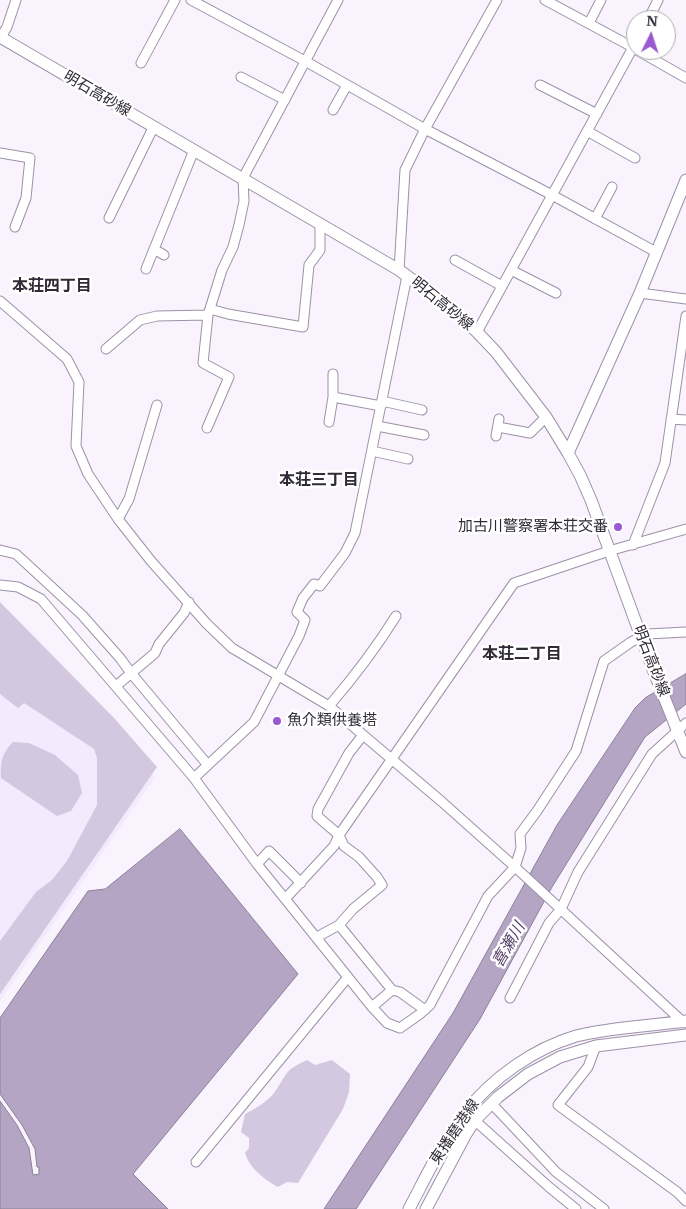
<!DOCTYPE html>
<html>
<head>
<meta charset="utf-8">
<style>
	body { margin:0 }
	#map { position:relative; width:686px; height:1209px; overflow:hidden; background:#f8f3fd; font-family:Merriweather,serif }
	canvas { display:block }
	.north { position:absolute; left:626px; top:10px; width:50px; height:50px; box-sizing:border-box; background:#fff; border:1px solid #acaaae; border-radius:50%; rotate:4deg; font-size:14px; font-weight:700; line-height:20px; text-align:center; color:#302b35 }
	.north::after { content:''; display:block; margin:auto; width:18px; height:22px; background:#9959d0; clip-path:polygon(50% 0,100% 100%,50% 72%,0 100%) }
</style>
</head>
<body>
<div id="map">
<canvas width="686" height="1209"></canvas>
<div class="north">N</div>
</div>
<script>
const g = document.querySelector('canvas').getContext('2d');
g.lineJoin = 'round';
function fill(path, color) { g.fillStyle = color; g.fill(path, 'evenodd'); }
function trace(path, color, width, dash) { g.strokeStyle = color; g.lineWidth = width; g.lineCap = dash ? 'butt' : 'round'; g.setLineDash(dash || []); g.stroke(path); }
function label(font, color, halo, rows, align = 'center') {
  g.font = font + ' Merriweather,"Noto Sans JP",serif'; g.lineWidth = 5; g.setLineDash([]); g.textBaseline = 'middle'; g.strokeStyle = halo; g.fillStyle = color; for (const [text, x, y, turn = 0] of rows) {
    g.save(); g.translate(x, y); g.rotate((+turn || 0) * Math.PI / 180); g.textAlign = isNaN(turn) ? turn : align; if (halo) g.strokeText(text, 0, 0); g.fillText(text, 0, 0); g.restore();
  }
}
fill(new Path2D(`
	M0,612L86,701L155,777L0,1001Z`), '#f3eafe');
fill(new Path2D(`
	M0,602L114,718L157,767L0,994V941L36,892L52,880L67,861L97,805V758L94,749L24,703L18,708L0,694Z
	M13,742L29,743L55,755L78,775L82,793L71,811L57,816L1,778C0,762 2,753 13,742Z
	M307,1060L315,1065L332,1060L350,1074L349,1092L343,1109L298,1183L287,1182L278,1187C264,1179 250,1169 245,1153L249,1148V1138L241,1132L245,1114C255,1109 268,1101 274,1093C288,1073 283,1071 307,1060Z`), '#d3c8e0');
const water = new Path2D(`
	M686,674V704L645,737L552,887L480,1019L356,1209H324L453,1013L557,825L635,708L645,698Z
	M180,829L298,974L133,1174L168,1209H0V1101L17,1125L29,1148L33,1175L39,1174V1167H37L35,1149L22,1125L0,1094V1018L88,891L105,889Z`);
fill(water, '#b3a5c3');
trace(water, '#8c8098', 1);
const street = new Path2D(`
	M191,0L305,61L425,129L552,195L656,252
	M545,0L636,49
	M648,20L658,0
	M589,23L601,0
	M0,39L7,27L16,0
	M637,50L686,78
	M141,63L175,0
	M241,77L285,100
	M540,85L597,114
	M333,110L347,85
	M587,131L635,158
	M0,153L30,158L26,198L15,227
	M109,218L154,126
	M595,219L612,187
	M154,249L164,255
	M455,260L502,286
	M146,269L194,150
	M399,270L405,170L425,129L497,0
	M511,270L556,293
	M640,293L686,299
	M0,301L67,359L79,382L76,446L88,474L118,519L151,561L207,624L232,648L329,706L441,801L515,867L684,1023
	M210,309L228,314L303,327L309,265L320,250V223
	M477,332L636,42
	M106,349L140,320L157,316L208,315
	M333,397L381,406
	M382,401L422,410
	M671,419L686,420
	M329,422L333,397V374
	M377,426L424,435
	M498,427L530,433L546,417
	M207,428L229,377L203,363L208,315L222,270L233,247L239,225L244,201L243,178L338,0
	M496,436L499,419
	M372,451L408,459
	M118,519L129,499L157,405
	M633,545L665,463L686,316
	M0,550L16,554L82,615L120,658L131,673L207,764
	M0,585L18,587L41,599L194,778L257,864L372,1007L387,1023L400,1028L420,1014L430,1005L488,896L515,867L521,848L520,834L537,811L576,751L604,661L631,642L647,634L686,632
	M116,686L155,653L159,644L184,613L189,602
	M329,706C354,677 376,648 396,616
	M194,778L254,722L299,636L305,620L297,612L303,598L314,584L320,586L345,553L355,533L407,276
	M257,864L269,851L301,883
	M286,898L334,846L339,835L514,583L609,551L686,529
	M339,925L353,909L382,885L377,877L359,857L344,846L339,835L317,816L318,809L349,753L363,735
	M317,937L339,925L392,990L400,992L425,1010
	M510,998L549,923L561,909L578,872L652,754L686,723
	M372,1007L392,990
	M596,1046L588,1067L558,1105L677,1192L686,1201
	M492,1104L556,1172L604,1209
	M471,1117L549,1187L576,1209
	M196,1162L348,977`);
const secondary = new Path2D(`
	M0,37L399,270L449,307L477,332L496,352L546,417L568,453L580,475L591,500L654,672L686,752
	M568,453L640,293L686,180
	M409,1209C426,1177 442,1142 465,1113C492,1078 533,1049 576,1036C612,1027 650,1026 686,1021
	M426,1209L466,1134L475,1120L498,1097L528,1074L560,1057L596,1046L686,1035`);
trace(street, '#9c91a8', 11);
trace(secondary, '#9c91a8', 13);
trace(street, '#fff', 9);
trace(secondary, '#fff', 11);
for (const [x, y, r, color] of [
	[618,527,5,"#9959d0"],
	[277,721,5,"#9959d0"]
]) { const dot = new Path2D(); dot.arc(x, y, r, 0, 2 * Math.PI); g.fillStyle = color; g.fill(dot); trace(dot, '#fff', 2); }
label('15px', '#302b35', '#fff', [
	["明石高砂線",97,94,30],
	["明石高砂線",442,304,39],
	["明石高砂線",651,661,69],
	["東播磨港線",455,1132,-56]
]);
label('15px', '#302b35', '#fff', [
	["加古川警察署本荘交番",608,527],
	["魚介類供養塔",287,721,"left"]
], 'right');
label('bold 16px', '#302b35', '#fff', [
	["本荘四丁目",52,286],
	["本荘三丁目",319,480],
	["本荘二丁目",522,654]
]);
label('italic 16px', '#55406b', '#fff', [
	["喜瀬川",509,945,-60]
]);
</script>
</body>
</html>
